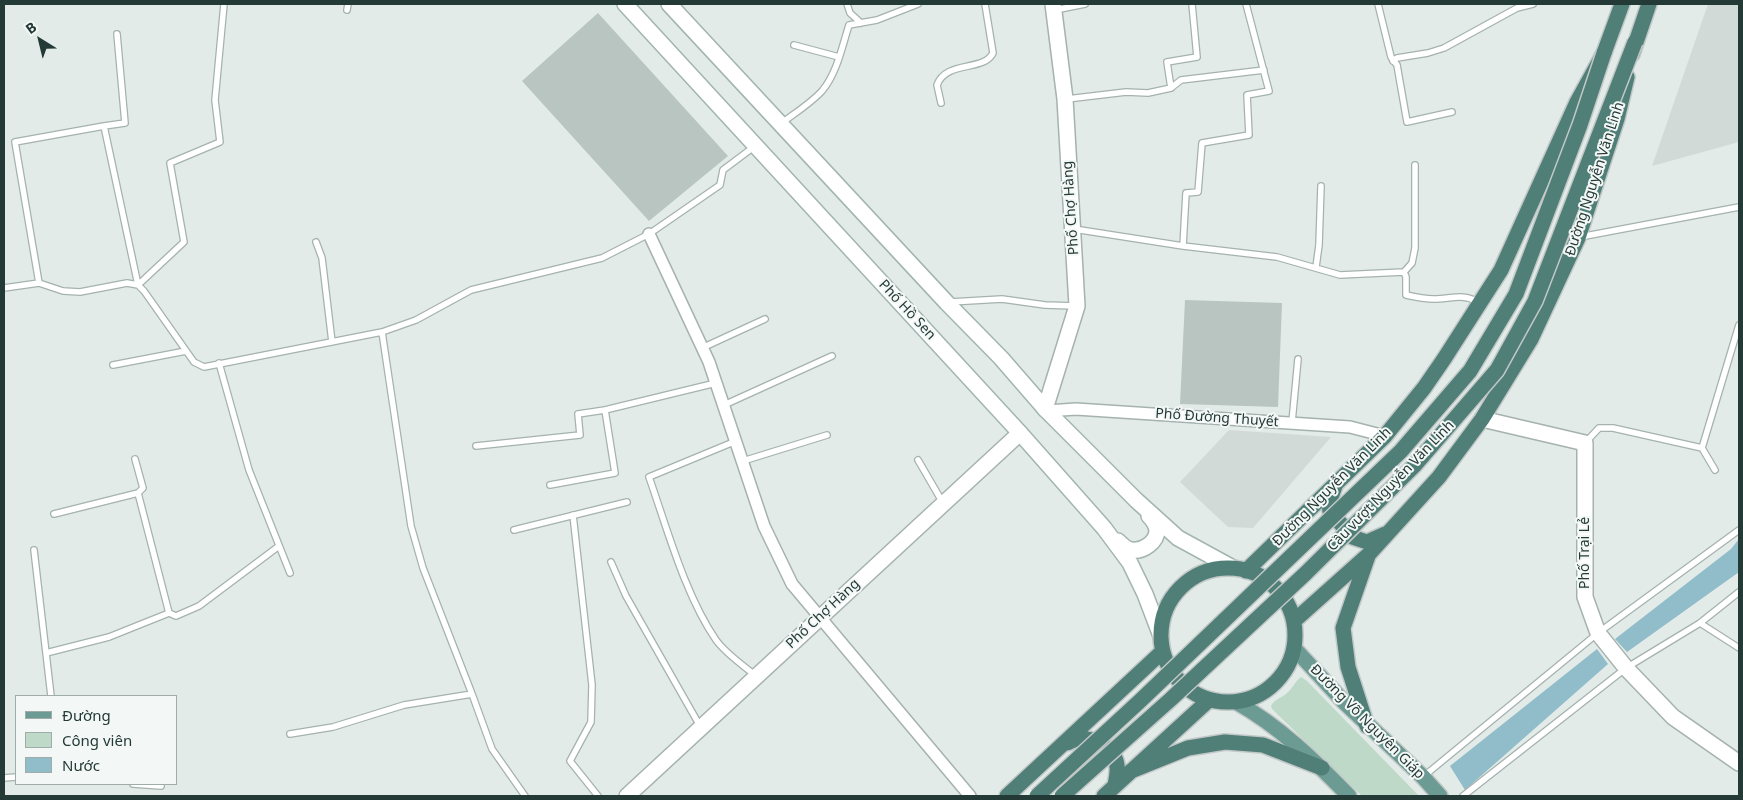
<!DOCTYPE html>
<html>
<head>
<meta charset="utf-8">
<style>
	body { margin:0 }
	#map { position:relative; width:1743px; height:800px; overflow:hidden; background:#e2ebe8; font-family:"Noto Sans",sans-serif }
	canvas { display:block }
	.frame { position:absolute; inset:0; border:5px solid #243a36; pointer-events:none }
	.legend { position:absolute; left:15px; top:695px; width:162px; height:90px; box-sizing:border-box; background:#f3f8f6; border:1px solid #a0aca9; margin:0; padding:6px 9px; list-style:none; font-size:15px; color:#243a36 }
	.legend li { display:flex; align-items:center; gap:10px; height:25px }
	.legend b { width:25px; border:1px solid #a0aca9 }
	.north { position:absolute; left:15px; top:15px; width:50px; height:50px; -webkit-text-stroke:4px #f3f8f6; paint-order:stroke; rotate:324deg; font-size:14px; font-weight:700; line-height:20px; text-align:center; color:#243a36 }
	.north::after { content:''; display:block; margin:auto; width:18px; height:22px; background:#243a36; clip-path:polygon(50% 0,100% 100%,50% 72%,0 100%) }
</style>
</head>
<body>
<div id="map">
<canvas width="1743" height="800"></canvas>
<div class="frame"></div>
<ul class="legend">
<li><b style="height:6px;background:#6c9b93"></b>Đường</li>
<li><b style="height:14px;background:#bed9c8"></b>Công viên</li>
<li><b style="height:14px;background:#91bcca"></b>Nước</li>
</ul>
<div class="north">B</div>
</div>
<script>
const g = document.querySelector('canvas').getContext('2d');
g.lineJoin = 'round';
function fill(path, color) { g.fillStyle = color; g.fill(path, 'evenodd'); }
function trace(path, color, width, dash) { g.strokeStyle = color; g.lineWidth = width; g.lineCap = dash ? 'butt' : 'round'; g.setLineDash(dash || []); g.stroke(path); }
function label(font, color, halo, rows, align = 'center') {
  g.font = font + ' "Noto Sans",sans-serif'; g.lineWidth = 4; g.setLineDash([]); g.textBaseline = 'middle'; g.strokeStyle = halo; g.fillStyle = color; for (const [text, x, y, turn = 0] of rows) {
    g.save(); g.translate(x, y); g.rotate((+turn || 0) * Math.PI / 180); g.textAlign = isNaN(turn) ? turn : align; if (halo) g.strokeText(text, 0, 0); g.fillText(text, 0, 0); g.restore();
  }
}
fill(new Path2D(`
	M1708,4H1739V142L1652,166Z
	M1229,430L1331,437L1253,528L1228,527L1180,482Z`), '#d1dad7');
fill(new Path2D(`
	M1301,677L1307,681L1419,796H1362L1272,709L1271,706C1274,699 1282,698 1287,693C1293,688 1295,681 1301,677Z`), '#bed9c8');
fill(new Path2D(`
	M1739,539V572L1627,652L1615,639L1731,549Z
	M1597,649L1608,664L1465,790L1450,766Z`), '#91bcca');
fill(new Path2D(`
	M598,13L728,156L649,221L522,81Z
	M1185,300L1282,303L1278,407L1180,404Z`), '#b8c5c1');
const service = new Path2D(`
	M847,4L850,13L861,23
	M1378,4L1391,57L1397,65L1407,122L1452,112
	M347,10L348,4
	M1055,10L1085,4
	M794,45L839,57
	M1393,61L1397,58L1428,53L1444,48L1517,8L1533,4
	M1171,88L1167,62L1197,57L1192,4
	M1067,99L1126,92L1148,93L1171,88L1181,80L1264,70
	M941,103L937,85C946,60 984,72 993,53L985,4
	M782,123C795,113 811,103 822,91C837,73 842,47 849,25L877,20L918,4
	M104,126L125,123L117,34
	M1074,229L1183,246L1277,257L1340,275L1404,272L1412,263L1415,248V165
	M1580,237L1739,207
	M316,242L322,258L332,342
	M1183,246L1186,193L1198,192L1202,143L1249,135L1247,95L1269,91L1246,4
	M1316,267L1319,245L1321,186
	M1404,272L1406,277V295C1415,297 1425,299 1434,299C1450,299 1464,293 1478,302
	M39,283L15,142L104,126L138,285
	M138,285L184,242L170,163L220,142L215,100L224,4
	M4,288L39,283L63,291L80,292L127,283L138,285L144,291L194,362L204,367L382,332L416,320L471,290L602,258L649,234L720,185L723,170L755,146
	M950,302L1002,299L1045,305L1075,306
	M382,332L411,526L423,568L472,694
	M702,348L765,319
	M219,363L249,470L290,573
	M113,365L186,351
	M724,405L832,356
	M1292,422L1298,359
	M736,441L649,477C667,528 685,595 716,640C726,654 743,665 756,676
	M1585,443L1599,428H1613L1702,448
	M476,446L580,435L578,414L605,410
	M918,460L943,503
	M743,461L827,435
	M1715,470L1702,448L1739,325
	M550,485L615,473L605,410L716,383
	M138,493L169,613
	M54,514L138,493L143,488L135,459
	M573,515L592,685L591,722L570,761L598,796
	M514,530L627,502
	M34,550L51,696
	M611,562L626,596L700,726
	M1700,623L1739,648
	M46,653L109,637L169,613L176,616L199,606L279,546
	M290,734L333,727L404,705L472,694L492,749L525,796
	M1424,776L1598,633L1739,530
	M4,778L16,777
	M133,784L161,786
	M1463,796L1626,668L1700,623L1739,592`);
const minor = new Path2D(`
	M649,234L709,362L764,526L792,584L970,796
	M1047,411L1076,409L1350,427L1385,436`);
const tertiary = new Path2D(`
	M1045,409L1077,306L1065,99L1053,4
	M1482,419L1585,443V597L1598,633L1626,668L1673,717L1739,763
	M627,796L1020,433`);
const secondary = new Path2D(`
	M625,4L1020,433L1104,528L1130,563L1145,594L1161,636
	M669,4L947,303L1001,358L1047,411L1136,500L1178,538L1233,568
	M1118,541C1122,545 1126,549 1131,550C1143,552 1157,542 1157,530C1156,524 1152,519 1149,516`);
const primary = new Path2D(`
	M1294,648L1343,701L1423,777L1440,796
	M1236,702C1279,726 1315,761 1349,796`);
const trunk = new Path2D(`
	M1632,54L1649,4
	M1335,486L1329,503L1330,511L1352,537L1367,542L1385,534
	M1161 635a67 67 0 1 1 134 0a67 67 0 1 1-134 0Z
	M1246,571L1385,436L1424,388L1444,359L1501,270L1577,102L1604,53L1622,4
	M1294,621L1369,554L1439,477L1482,419L1531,339L1578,238L1617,119L1627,77
	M1367,726L1348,667L1343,628L1368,556
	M1067,743C1070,742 1075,739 1078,739C1092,737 1109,745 1115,758C1119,766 1117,776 1115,785
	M1131,771L1188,748L1225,742L1263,745L1322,768
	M1007,796L1163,651
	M1104,796L1209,700`);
trace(service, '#a5b2af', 8);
trace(minor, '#a5b2af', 14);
trace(tertiary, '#a5b2af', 18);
trace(secondary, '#a2b5b0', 18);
trace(primary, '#c2c8c7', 18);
trace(trunk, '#c2c8c7', 18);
trace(service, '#fff', 5.5);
trace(minor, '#fff', 11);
trace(tertiary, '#fff', 15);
trace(secondary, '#fff', 15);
trace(primary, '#6c9b93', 15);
trace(trunk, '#507f78', 15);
const trunkBridge = new Path2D(`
	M1037,796L1141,700L1401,451L1470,371L1516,294L1580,125L1604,53
	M1062,796L1171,699L1306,573L1414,466L1497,370L1535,301L1635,42`);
trace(trunkBridge, '#c2c8c7', 18, []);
trace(trunkBridge, '#507f78', 15);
label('14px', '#243a36', '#f3f8f6', [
	["Đường Nguyễn Văn Linh",1595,179,-72],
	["Phố Chợ Hàng",1071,208,-94],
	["Phố Hồ Sen",907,310,47],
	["Phố Đường Thuyết",1217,418,4],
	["Cầu vượt Nguyễn Văn Linh",1391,486,-46],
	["Đường Nguyễn Văn Linh",1332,487,-45],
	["Phố Trại Lẻ",1585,553,-90],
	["Phố Chợ Hàng",823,614,-43],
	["Đường Võ Nguyên Giáp",1367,722,45]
]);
</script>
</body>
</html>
